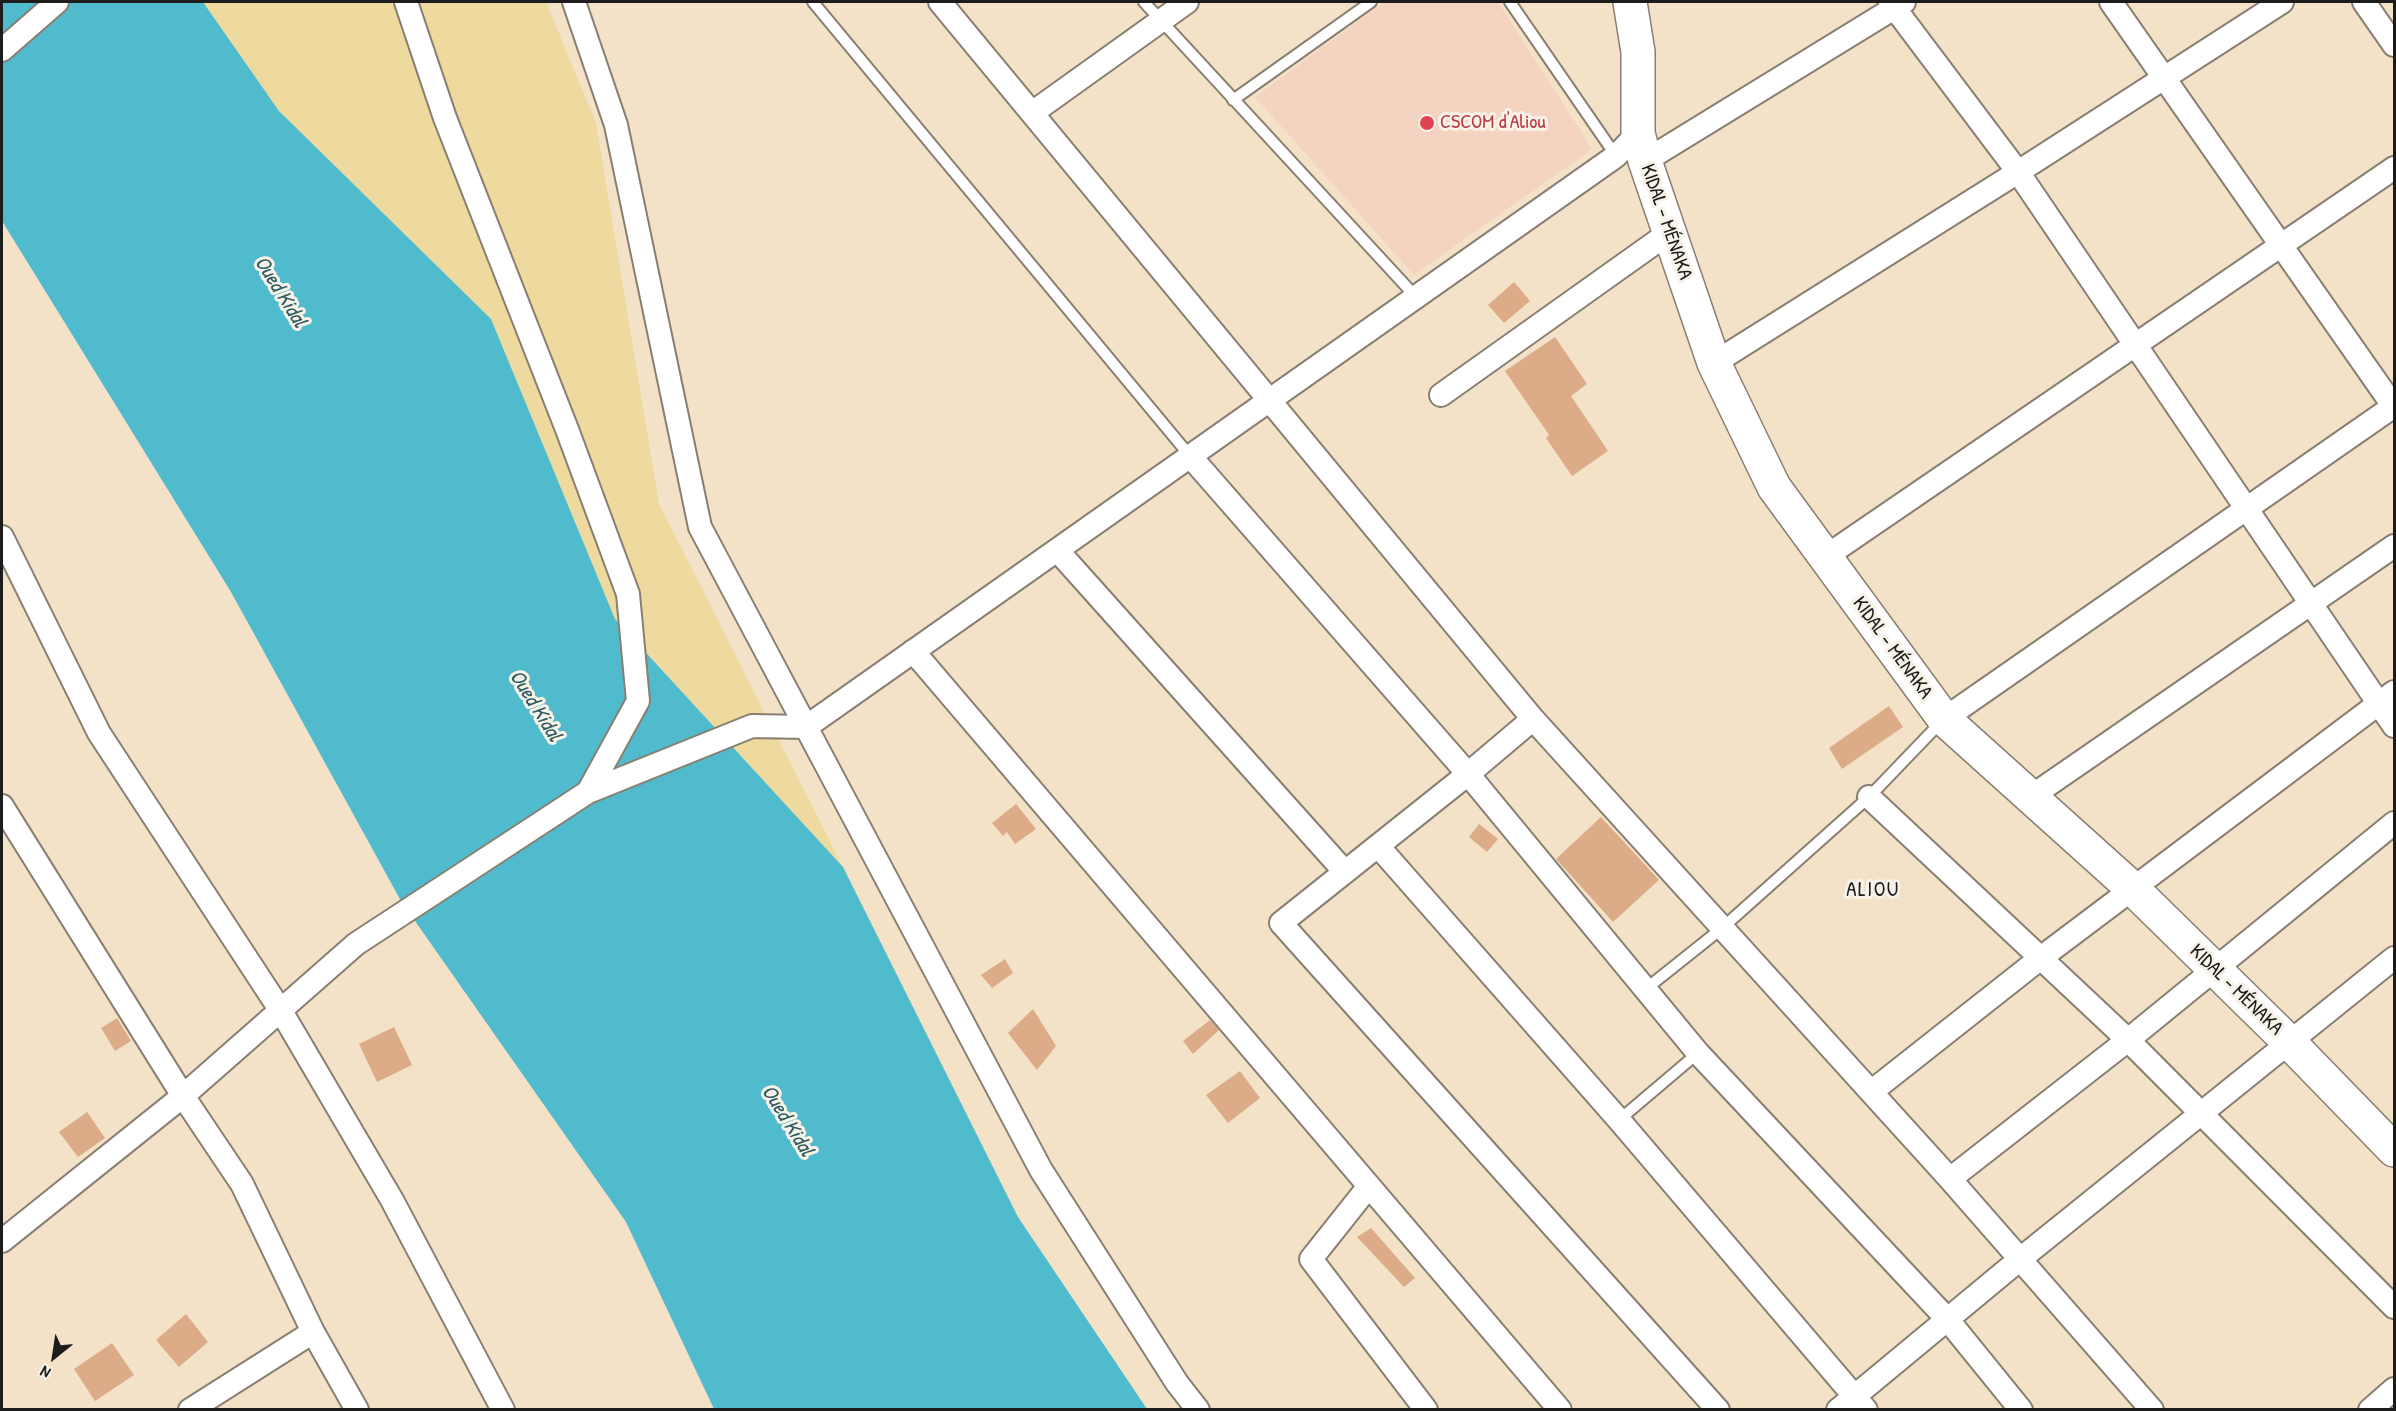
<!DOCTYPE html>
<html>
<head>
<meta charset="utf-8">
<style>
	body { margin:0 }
	#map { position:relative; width:2396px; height:1411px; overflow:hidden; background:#f3e2c8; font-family:"Patrick Hand",sans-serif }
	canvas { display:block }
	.frame { position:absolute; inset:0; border:3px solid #1c1c1c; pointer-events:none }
	.north { position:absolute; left:24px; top:1327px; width:60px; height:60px; -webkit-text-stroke:4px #f7f3e8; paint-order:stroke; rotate:210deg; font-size:16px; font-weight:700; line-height:24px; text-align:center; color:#1c1c1c }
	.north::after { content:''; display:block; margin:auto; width:21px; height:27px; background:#1c1c1c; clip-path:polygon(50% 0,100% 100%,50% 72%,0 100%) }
</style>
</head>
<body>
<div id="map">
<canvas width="2396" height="1411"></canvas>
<div class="frame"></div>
<div class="north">N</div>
</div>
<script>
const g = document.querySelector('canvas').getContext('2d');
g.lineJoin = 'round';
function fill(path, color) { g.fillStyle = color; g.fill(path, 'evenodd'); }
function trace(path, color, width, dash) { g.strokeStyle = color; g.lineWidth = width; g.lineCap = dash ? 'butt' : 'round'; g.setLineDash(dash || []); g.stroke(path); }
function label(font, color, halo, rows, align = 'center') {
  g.font = font + ' "Patrick Hand",sans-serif'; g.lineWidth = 6; g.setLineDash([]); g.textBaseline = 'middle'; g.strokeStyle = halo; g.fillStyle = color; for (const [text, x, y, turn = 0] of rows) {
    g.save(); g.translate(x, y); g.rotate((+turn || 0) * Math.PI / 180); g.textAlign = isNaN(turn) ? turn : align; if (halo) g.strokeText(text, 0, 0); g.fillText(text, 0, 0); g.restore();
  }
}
fill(new Path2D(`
	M1384,2H1498L1592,149L1414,275L1255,97Z`), '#f4d3c0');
fill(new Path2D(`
	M203,2H546L596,123L659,504L843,867L615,619L491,319L279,111Z`), '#eeda9e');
fill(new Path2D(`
	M2,2H203L279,111L491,319L615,619L843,867L1018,1217L1147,1409H714L626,1222L401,901L231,592L2,221Z`), '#51bbce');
fill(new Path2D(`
	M1514,282L1530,301L1504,323L1488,305Z
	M1555,337L1587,384L1571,396L1608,451L1572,476L1546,438L1549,435L1505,371Z
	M1889,706L1903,727L1842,769L1829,748Z
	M1016,804L1036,829L1015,844L1007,832L1003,836L992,823Z
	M1601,817L1659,880L1613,922L1556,859Z
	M1479,824L1498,839L1487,852L1469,837Z
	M1005,959L1013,973L992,988L981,975Z
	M1033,1009L1056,1046L1037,1070L1008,1033Z
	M117,1018L131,1041L115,1051L101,1028Z
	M1210,1020L1219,1030L1193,1054L1183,1041Z
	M394,1027L412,1065L377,1082L359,1044Z
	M1240,1071L1260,1098L1228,1123L1206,1095Z
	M87,1112L105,1138L78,1157L59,1132Z
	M1371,1228L1415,1278L1404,1287L1357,1237Z
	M186,1314L208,1342L179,1367L156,1340Z
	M112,1343L134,1375L95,1401L74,1369Z`), '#dcab87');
const lane = new Path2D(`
	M813,2L1190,456
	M1144,2L1416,297
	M1510,2L1616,156
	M1233,100L1371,2
	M1647,988L1721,929L1869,797L1942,721
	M1619,1120L1698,1053`);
const street = new Path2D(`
	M406,2L445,118L568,432L628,594L638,701L588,792
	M574,2L616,125L700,527L1041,1170L1177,1383L1198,1410
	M940,2L1533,719L1950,1179L2152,1410
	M1890,2L2018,172L2394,726
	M2111,2L2394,407
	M2364,2L2394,45
	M2,50L57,2
	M1032,113L1187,2
	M1645,161L1904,2
	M1714,363L2018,172L2282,2
	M1441,395L1670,232
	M1190,456L1468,774L1698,1053L1948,1320L2021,1410
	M2,537L99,733L281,1011L392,1200L503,1410
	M1057,550L1345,872
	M1825,557L2394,168
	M913,651L1560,1410
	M1533,719L1468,774L1281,923L1718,1410
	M1944,719L2394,406
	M1869,797L2128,1040L2394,1307
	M2029,798L2394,546
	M2,806L183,1096L242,1184L313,1332L357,1410
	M1378,846L1619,1120L1866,1410
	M1871,1092L2042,957L2394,692
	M1950,1179L2128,1040L2394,823
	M1369,1186L1311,1259L1426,1410
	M2,1241L183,1096L356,944L588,792L752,726L806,727L1616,156L1638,133
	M190,1410L313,1332
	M1838,1410L2019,1260L2394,958
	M2370,1410L2394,1389`);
const primary = new Path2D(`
	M1630,2L1638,52V133L1645,161L1714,363L1774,487L1944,719L2133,889L2290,1043L2394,1150`);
trace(lane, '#887f72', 14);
trace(street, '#887f72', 26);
trace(primary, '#887f72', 36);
trace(lane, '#fff', 10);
trace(street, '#fff', 22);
trace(primary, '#fff', 33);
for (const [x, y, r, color] of [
	[1427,123,8,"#e0444e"]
]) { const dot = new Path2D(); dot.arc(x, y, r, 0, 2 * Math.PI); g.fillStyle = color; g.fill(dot); trace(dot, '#f7f3e8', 2); }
label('20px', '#be3a42', '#f7f3e8', [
	["CSCOM d'Aliou",1440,123]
], 'left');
label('20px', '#1c1c1c', '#f7f3e8', [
	["KIDAL - MÉNAKA",1666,222,71],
	["KIDAL - MÉNAKA",1892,648,54],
	["KIDAL - MÉNAKA",2236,990,44]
]);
label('italic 21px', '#315c63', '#f7f3e8', [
	["Oued Kidal",280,292,58],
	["Oued Kidal",535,706,58],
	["Oued Kidal",787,1121,58]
]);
g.letterSpacing = '1.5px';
label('21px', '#1c1c1c', '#f7f3e8', [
	["ALIOU",1873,890]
]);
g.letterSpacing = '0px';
</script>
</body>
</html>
